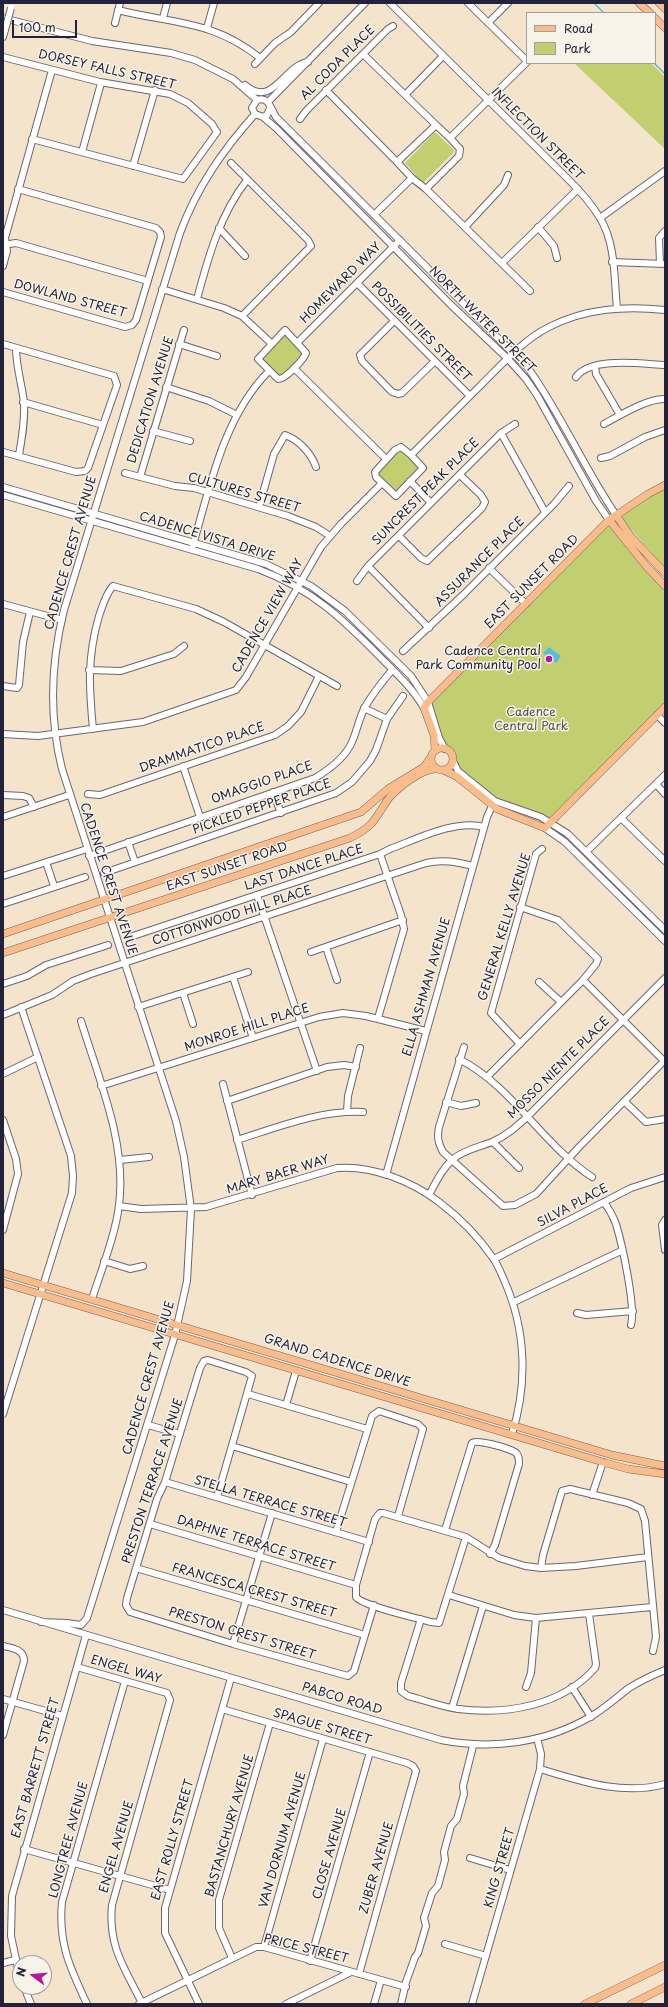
<!DOCTYPE html>
<html>
<head>
<meta charset="utf-8">
<style>
	body { margin:0 }
	#map { position:relative; width:668px; height:2007px; overflow:hidden; background:#f4e4cc; font-family:"Playpen Sans",sans-serif }
	canvas { display:block }
	.frame { position:absolute; inset:0; border:4px solid #22223b; pointer-events:none }
	.legend { position:absolute; left:526px; top:12px; width:130px; height:52px; box-sizing:border-box; background:#f7f3e8; border:1px solid #a29fa3; margin:0; padding:5px 7px; list-style:none; font-size:12px; color:#22223b }
	.legend li { display:flex; align-items:center; gap:8px; height:20px }
	.legend b { width:20px; border:1px solid #a29fa3 }
	.north { position:absolute; left:12px; top:1955px; width:40px; height:40px; box-sizing:border-box; background:#f7f3e8; border:1px solid #a29fa3; border-radius:50%; rotate:286deg; font-size:11px; font-weight:700; line-height:16px; text-align:center; color:#22223b }
	.north::after { content:''; display:block; margin:auto; width:14px; height:18px; background:#b5179e; clip-path:polygon(50% 0,100% 100%,50% 72%,0 100%) }
	.scale { position:absolute; left:12px; top:20px; width:65px; height:18px; box-sizing:border-box; border:2px solid #22223b; border-top:0; padding-left:5px; font-size:12px; line-height:14px; white-space:nowrap; color:#22223b; -webkit-text-stroke:3px #f7f3e8; paint-order:stroke }
</style>
</head>
<body>
<div id="map">
<canvas width="668" height="2007"></canvas>
<div class="frame"></div>
<ul class="legend">
<li><b style="height:5px;background:#f9bc8a"></b>Road</li>
<li><b style="height:11px;background:#c2cf71"></b>Park</li>
</ul>
<div class="north">N</div>
<div class="scale">100 m</div>
</div>
<script>
const g = document.querySelector('canvas').getContext('2d');
g.lineJoin = 'round';
function fill(path, color) { g.fillStyle = color; g.fill(path, 'evenodd'); }
function trace(path, color, width, dash) { g.strokeStyle = color; g.lineWidth = width; g.lineCap = dash ? 'butt' : 'round'; g.setLineDash(dash || []); g.stroke(path); }
function label(font, color, halo, rows, align = 'center') {
  g.font = font + ' "Playpen Sans",sans-serif'; g.lineWidth = 3; g.setLineDash([]); g.textBaseline = 'middle'; g.strokeStyle = halo; g.fillStyle = color; for (const [text, x, y, turn = 0] of rows) {
    g.save(); g.translate(x, y); g.rotate((+turn || 0) * Math.PI / 180); g.textAlign = isNaN(turn) ? turn : align; if (halo) g.strokeText(text, 0, 0); g.fillText(text, 0, 0); g.restore();
  }
}
fill(new Path2D(`
	M574,63H651L665,77V149Z
	M434,133H436L453,149L454,152L423,183L405,163Z
	M283,335H287L304,355L284,376H278L262,361V356Z
	M400,450L405,453L418,468L399,489L394,491L381,478L378,473Z
	M665,487V568L619,516Z
	M610,523L630,552L665,589V703L549,819L498,800L456,767L452,753L442,740L430,703Z`), '#c2cf71');
fill(new Path2D(`
	M549,647L561,656L556,663L543,653Z`), '#5bbdd9');
trace(new Path2D(`
	M594,3L604,13
	M654,63L665,74`), '#5bbdd9', 1.5);
const minor = new Path2D(`
	M390,3L568,179C580,191 591,203 600,218C616,244 614,279 617,308
	M468,3L527,61
	M118,10C173,24 213,20 260,58
	M3,18L92,41L171,53L195,60L233,79L257,100
	M163,18L167,3
	M115,23L120,3
	M488,23L508,3
	M207,28L214,3
	M3,37L5,30
	M363,54L436,125
	M3,57L100,82L170,94L188,103L212,124L217,132L183,179L32,139
	M255,64L275,43L291,32L319,3
	M245,85C273,109 283,66 308,62
	M326,90L397,162
	M405,95L443,56
	M268,102L365,3
	M270,108L267,115L263,117L255,114L252,108L257,100C269,96 270,108 276,117L528,368C561,414 584,468 616,515
	M263,117L276,128L451,305L508,359L526,379L537,395L596,501L609,520
	M300,119L306,111L388,29L393,26
	M82,152L101,83
	M231,163L308,240L311,246L242,316
	M133,166L155,90
	M412,178L397,162L436,125L450,138
	M426,189L530,291
	M374,215L412,178L426,189L459,156L460,149L450,138L527,62
	M600,218L665,171
	M465,227L504,185L508,175
	M538,227L554,246L557,258
	M219,228L245,256
	M3,245L16,243L148,281
	M612,262L665,264
	M502,263L578,189
	M660,263L659,238L665,231
	M3,266L7,251L5,238L52,70
	M357,283L470,396
	M162,289L224,308L242,316L272,344
	M3,292L125,327L132,325L136,320L161,237L160,232L156,228L18,189
	M197,299C208,258 220,214 247,180
	M394,321L360,355L362,361L392,392L398,394L402,393L435,361
	M285,330L306,353C304,359 285,380 278,379L258,359Z
	M298,342L400,240
	M3,344L114,376L117,385L88,468L85,471L76,472L3,452
	M179,344L217,356
	M16,348C16,367 22,384 24,403C25,421 22,438 19,455
	M595,366L596,374L620,415
	M294,368L386,459
	M576,377C591,356 642,364 665,365
	M166,387L209,401L237,415
	M23,402L103,425
	M604,424C619,416 648,398 665,399
	M153,431L190,441
	M501,433L545,512
	M401,447L411,455L423,468L396,496L376,477L375,472L395,450Z
	M411,455C434,432 457,409 480,386C501,365 523,340 549,327C586,308 625,306 665,310
	M601,458L610,456L645,437L665,430
	M125,473L175,486L194,488L288,516L316,527L330,536
	M140,477L184,330
	M410,481L431,503
	M3,487L266,564L311,586L345,611L411,676L428,702L439,738L445,749
	M3,495L258,569C312,589 343,619 383,660C398,675 413,689 424,708
	M259,507L274,454L285,435C299,440 311,453 316,467
	M399,536L421,558L427,561L482,508L485,502L481,495L460,475
	M193,545C210,486 224,416 269,371
	M368,566L429,628
	M489,568L526,604
	M357,581L368,566L501,433L515,424
	M3,604L62,620
	M403,651L463,595L554,504L569,486
	M89,670L121,671L174,654L184,646
	M3,686L17,688L19,685L23,642L30,612
	M364,708L387,719
	M657,715L665,723
	M93,729C89,687 87,658 99,616C103,605 105,595 113,586L196,609L224,622L337,686
	M3,734L38,736L143,722L236,690L246,677L321,547L341,524L382,483
	M453,761L458,771L495,801L541,817L568,834L665,930
	M183,766L200,817
	M656,784L665,794
	M273,792L281,813
	M88,794L100,795L275,735L288,726L301,712L319,676
	M3,795L23,796L29,798L34,807
	M3,817L69,795
	M621,818L665,861
	M545,828L565,842L665,941
	M128,842L135,862
	M586,852L665,775
	M89,856L315,778C330,769 345,758 352,742C357,731 359,718 365,707C373,693 382,682 392,670
	M46,862L54,886
	M104,873L336,793L352,782L370,761L376,750L387,719L403,696
	M3,876L87,849
	M257,895L317,1071
	M3,904L85,877
	M130,937L380,854L390,849C417,839 456,819 484,827
	M326,947L337,980
	M311,952L403,920
	M233,977L253,1038
	M583,980L664,1061
	M539,982L561,1002
	M3,984L27,976L46,965L108,945
	M183,993L193,1024
	M138,1007L248,972
	M3,1015L52,995L73,981L91,974L426,863C443,859 456,862 473,866
	M378,1018L404,929L401,915L380,854
	M81,1021C99,1080 127,1143 119,1205C116,1233 101,1271 92,1299
	M520,1044L491,1013L536,854L542,849
	M464,1047L439,1127C437,1137 438,1143 443,1152L503,1206L515,1205L536,1194L580,1146L665,1060
	M459,1059C512,1086 542,1144 592,1177
	M3,1074L38,1057
	M487,1077L583,980L596,964L598,959L558,920L520,907
	M223,1084L252,1195
	M101,1086L319,1017L343,1013L366,1016L426,1031
	M227,1101L327,1067L344,1065L356,1067
	M624,1101L646,1122L665,1119
	M446,1102L461,1106L476,1103
	M347,1111L348,1096L360,1048
	M3,1120L16,1159L18,1174L3,1230
	M237,1140C278,1127 320,1110 363,1112
	M493,1142L519,1168
	M120,1160L149,1157
	M386,1175L487,817L492,806
	M429,1195C436,1182 442,1169 453,1159C464,1150 479,1147 492,1142C506,1136 516,1127 527,1117L665,978
	M604,1202C609,1209 613,1216 616,1224C622,1244 636,1307 631,1325
	M119,1206L141,1209L206,1207L337,1168C372,1165 411,1181 439,1202C460,1218 478,1236 493,1258C498,1265 501,1273 504,1280C526,1329 528,1383 512,1434
	M665,1220L662,1225L665,1250
	M494,1259L631,1188L665,1177
	M104,1261L130,1269L143,1266
	M514,1302L621,1251
	M577,1313L586,1315L633,1311
	M248,1394L367,1429
	M286,1405L296,1371
	M3,1414L72,1193L73,1176L71,1156L21,1007
	M148,1425L180,1434
	M232,1446L351,1482
	M165,1482L369,1542
	M592,1495L603,1462
	M217,1497L252,1376L246,1372L208,1360L204,1361L200,1368L165,1482L157,1499L127,1598L126,1605L130,1612L233,1644L348,1676L354,1671L374,1605
	M150,1524L356,1585
	M445,1530L472,1443C477,1439 508,1448 515,1452C519,1455 519,1459 519,1464L495,1545L490,1554
	M336,1532L372,1416L379,1411L418,1424L423,1429L398,1516
	M466,1537L439,1623L431,1622C417,1618 363,1606 356,1597V1585L375,1519L380,1513H383L466,1537L499,1558L525,1566L541,1568L576,1566L648,1557
	M136,1568L365,1635
	M541,1568L543,1555L562,1491L570,1489L628,1503L641,1509L645,1521L656,1637L653,1651
	M449,1595L514,1615L536,1618L652,1607
	M3,1610L441,1740C492,1750 545,1743 590,1717C604,1709 616,1698 629,1688C640,1681 653,1675 665,1670
	M421,1619L401,1683V1691L408,1696C424,1700 442,1707 458,1709C506,1715 562,1706 595,1668L596,1664L589,1614
	M41,1622L67,1623L81,1625L87,1618L175,1335L187,1281L191,1209L184,1157L176,1121L62,769C49,717 51,662 64,610L180,233C197,187 223,150 255,114
	M233,1644L272,1513
	M3,1646C12,1648 24,1649 24,1661L3,1735
	M77,1667L167,1693L170,1700L112,1905C108,1946 124,1967 142,2003
	M526,1687L531,1673L536,1618
	M572,1687L591,1717
	M3,1699L63,1716
	M452,1708L483,1606
	M222,1709L407,1763L413,1766L416,1771L359,1974
	M540,1769C580,1781 623,1796 665,1784
	M24,1849L170,1890
	M470,1858L510,1870
	M445,1944L486,1956
	M264,1947L323,1739
	M232,1958L219,1928V1900L270,1723
	M310,1961L370,1752
	M3,1963L15,1960
	M20,1978L11,1936L12,1896L86,1635
	M24,1987L31,2004
	M87,2004C70,1968 58,1943 62,1902L125,1681
	M139,2004L256,1947H264L406,1987
	M199,2004L165,1933V1908L231,1678
	M286,2004L351,1972
	M374,2004L381,1980
	M401,2004L406,1982L415,1957L418,1953L426,1926L424,1918L432,1893L438,1886L445,1860L444,1852L451,1826L457,1819L464,1794L463,1786L473,1746
	M472,2004L540,1769L541,1754L537,1738`);
const major = new Path2D(`
	M639,3L650,13
	M659,3L665,9
	M655,18L665,28
	M616,515L631,537L665,573
	M609,520L647,567L665,586
	M431 759a11 11 0 1 1 22 0a11 11 0 1 1-22 0Z
	M435,750L434,735L424,708L428,702L609,520L648,494L665,485
	M443,770L456,776L497,809L545,828L665,707
	M3,934L361,812L388,789L424,767L431,757
	M3,953L350,838C358,834 365,830 371,824C378,816 383,806 389,798C399,787 421,769 436,769
	M3,1273L612,1455L665,1466
	M3,1283L606,1463L628,1469L665,1474
	M585,2004L665,1965
	M631,2004L665,1987`);
trace(minor, '#6c666e', 8);
trace(major, '#6c666e', 8);
trace(minor, '#fff', 6);
trace(major, '#f9bc8a', 7);
const minorBridge = new Path2D(`
	M5,30L11,8`);
trace(minorBridge, '#6c666e', 8, []);
trace(minorBridge, '#fff', 6);
for (const [x, y, r, color] of [
	[549,659,4,"#b5179e"]
]) { const dot = new Path2D(); dot.arc(x, y, r, 0, 2 * Math.PI); g.fillStyle = color; g.fill(dot); trace(dot, '#f7f3e8', 1.5); }
label('12px', '#22223b', '#f7f3e8', [
	["AL CODA PLACE",338,63,-45],
	["DORSEY FALLS STREET",107,70,13],
	["INFLECTION STREET",537,134,45],
	["HOMEWARD WAY",341,283,-45],
	["DOWLAND STREET",70,299,15],
	["NORTH WATER STREET",482,320,45],
	["POSSIBILITIES STREET",421,332,45],
	["DEDICATION AVENUE",151,400,-73],
	["SUNCREST PEAK PLACE",426,492,-45],
	["CULTURES STREET",244,493,16],
	["CADENCE VISTA DRIVE",207,537,17],
	["CADENCE CREST AVENUE",71,553,-74],
	["ASSURANCE PLACE",480,562,-45],
	["EAST SUNSET ROAD",532,582,-45],
	["CADENCE VIEW WAY",268,616,-60],
	["DRAMMATICO PLACE",202,748,-19],
	["OMAGGIO PLACE",262,783,-19],
	["PICKLED PEPPER PLACE",262,807,-19],
	["EAST SUNSET ROAD",227,867,-19],
	["LAST DANCE PLACE",304,868,-18],
	["CADENCE CREST AVENUE",108,879,72],
	["COTTONWOOD HILL PLACE",232,916,-18],
	["GENERAL KELLY AVENUE",505,927,-73],
	["ELLA ASHMAN AVENUE",427,987,-74],
	["MONROE HILL PLACE",247,1028,-18],
	["MOSSO NIENTE PLACE",559,1068,-45],
	["MARY BAER WAY",278,1175,-17],
	["SILVA PLACE",573,1206,-28],
	["GRAND CADENCE DRIVE",337,1361,17],
	["CADENCE CREST AVENUE",149,1378,-74],
	["PRESTON TERRACE AVENUE",153,1481,-72],
	["STELLA TERRACE STREET",270,1502,16],
	["DAPHNE TERRACE STREET",256,1544,17],
	["FRANCESCA CREST STREET",254,1591,16],
	["PRESTON CREST STREET",242,1634,17],
	["ENGEL WAY",126,1670,16],
	["PABCO ROAD",342,1699,17],
	["SPAGUE STREET",322,1727,16],
	["EAST BARRETT STREET",36,1768,-74],
	["BASTANCHURY AVENUE",230,1826,-74],
	["LONGTREE AVENUE",69,1840,-75],
	["EAST ROLLY STREET",173,1840,-74],
	["VAN DORNUM AVENUE",283,1840,-74],
	["ENGEL AVENUE",117,1847,-74],
	["CLOSE AVENUE",330,1854,-74],
	["ZUBER AVENUE",377,1868,-74],
	["KING STREET",500,1868,-74],
	["PRICE STREET",306,1949,14]
]);
label('12px', '#22223b', '#f7f3e8', [
	["Cadence Central",541,652],
	["Park Community Pool",541,666]
], 'right');
label('12px', '#52564b', '#f7f3e8', [
	["Cadence",531,713],
	["Central Park",531,727]
]);
</script>
</body>
</html>
